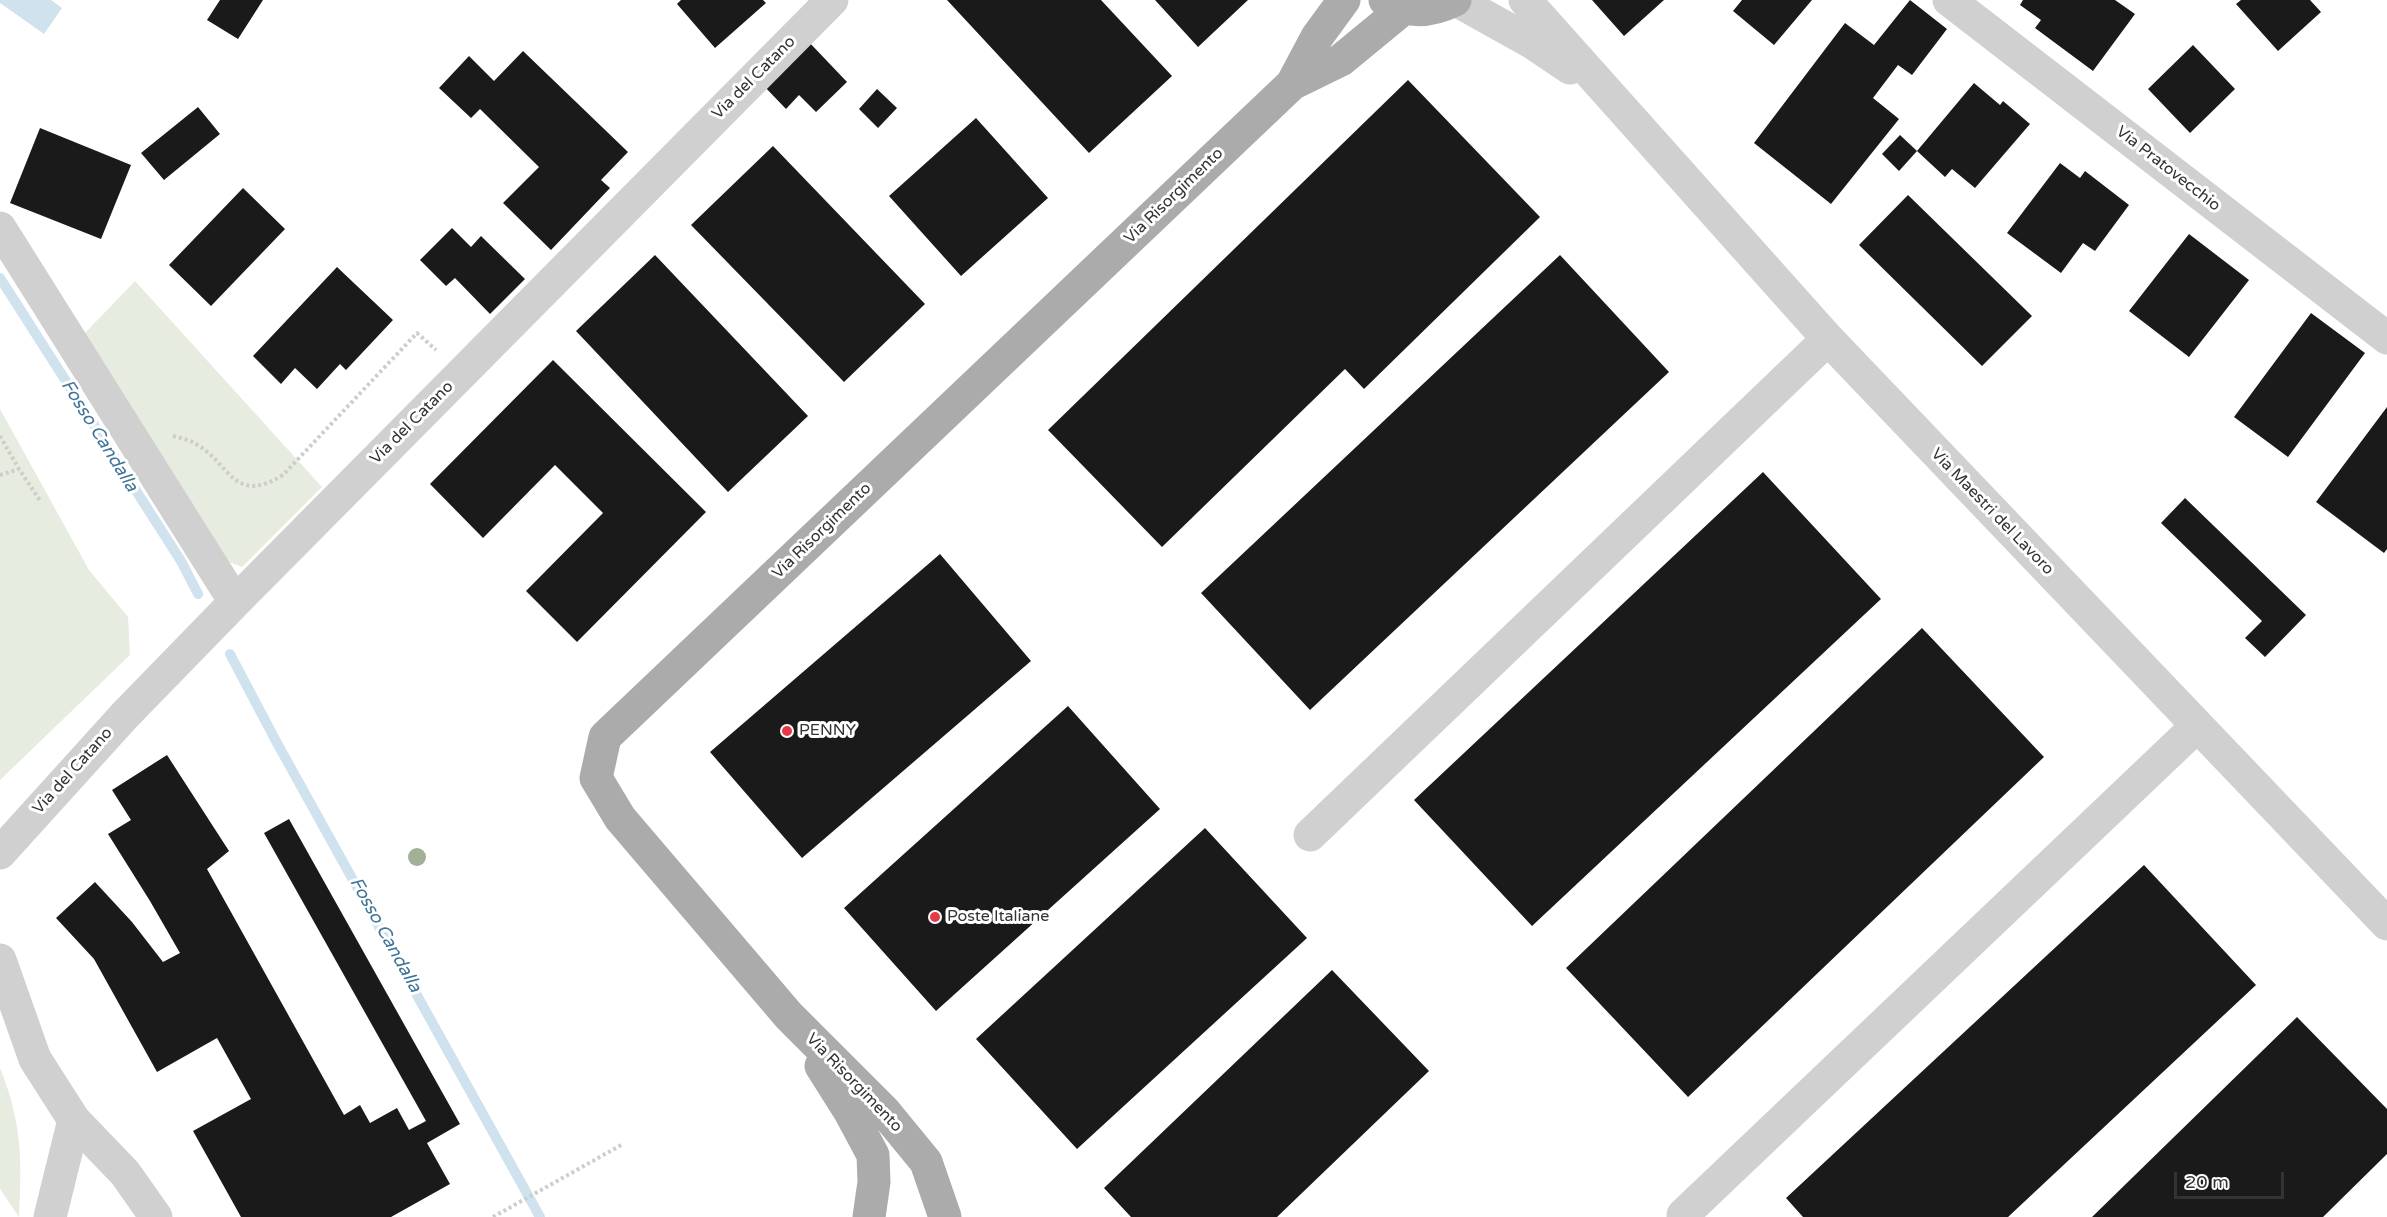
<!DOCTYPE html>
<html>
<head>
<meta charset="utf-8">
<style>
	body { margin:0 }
	#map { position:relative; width:2387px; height:1217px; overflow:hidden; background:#fff; font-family:"Varela Round",sans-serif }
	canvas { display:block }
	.scale { position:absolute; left:2174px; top:1172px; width:110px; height:27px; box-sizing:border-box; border:3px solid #333; border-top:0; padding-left:8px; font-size:18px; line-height:21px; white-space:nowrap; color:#333; -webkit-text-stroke:4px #fff; paint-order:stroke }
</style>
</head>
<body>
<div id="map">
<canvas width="2387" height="1217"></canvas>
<div class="scale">20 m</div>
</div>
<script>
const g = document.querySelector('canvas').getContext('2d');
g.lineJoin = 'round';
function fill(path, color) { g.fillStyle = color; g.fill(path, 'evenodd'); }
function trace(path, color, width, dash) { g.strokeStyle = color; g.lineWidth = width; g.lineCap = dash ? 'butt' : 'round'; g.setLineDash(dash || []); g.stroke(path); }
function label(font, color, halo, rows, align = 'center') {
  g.font = font + ' "Varela Round",sans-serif'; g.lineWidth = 6; g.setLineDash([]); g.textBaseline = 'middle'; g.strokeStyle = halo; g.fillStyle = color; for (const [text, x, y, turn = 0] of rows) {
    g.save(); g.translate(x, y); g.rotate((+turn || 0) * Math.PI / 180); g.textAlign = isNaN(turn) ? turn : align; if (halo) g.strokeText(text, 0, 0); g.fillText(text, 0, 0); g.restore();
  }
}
fill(new Path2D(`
	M135,281L322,487L242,567L229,562L85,333Z
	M0,409L89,570L128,617L130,655L0,780Z
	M0,1068C22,1123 22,1159 19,1217L0,1189Z`), '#e6ecdf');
fill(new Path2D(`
	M0,0H51L62,8L44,34L0,3Z`), '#cfe2ee');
trace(new Path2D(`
	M0,278L181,561L198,594
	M230,654L277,743L540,1217`), '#cfe2ee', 10);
fill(new Path2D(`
	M220,0H263L238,39L207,20Z
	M681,0H763L766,3L715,48L677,4Z
	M947,0H1101L1172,76L1089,153Z
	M1155,0H1248L1198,47Z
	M1592,0H1664L1624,36Z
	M1742,0H1812L1774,45L1733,11Z
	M1910,0L1947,29L1912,75L1898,65L1873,98L1899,119L1831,204L1754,143L1845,23L1874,45Z
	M2023,0H2115L2135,14L2093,71L2035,28L2041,20L2020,5Z
	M2241,0H2310L2321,12L2278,51L2236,4Z
	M807,40L847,82L816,112L799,95L786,109L762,84Z
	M2193,45L2235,89L2190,133L2148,89Z
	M523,51L628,152L601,180L610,188L551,250L503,203L539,167L480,109L471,118L439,88L469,56L494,81Z
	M1408,80L1540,217L1364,389L1345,369L1162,547L1048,430Z
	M1974,83L2000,105L2003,101L2030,124L1975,188L1952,169L1945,177L1917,151L1899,171L1882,154L1900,135L1917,151Z
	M877,89L897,108L878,128L859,109Z
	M198,107L220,134L164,180L141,153Z
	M976,118L1048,198L961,276L889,196Z
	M40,128L131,165L101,239L10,203Z
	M773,146L925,304L844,382L691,225Z
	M2060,163L2080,178L2085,171L2129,205L2095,251L2083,243L2061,273L2007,233Z
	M243,188L285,229L211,306L169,265Z
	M1908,195L2032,316L1982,366L1859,245Z
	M452,228L471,247L481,236L525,279L490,314L455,278L446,286L420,260Z
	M2189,234L2249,280L2189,357L2129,311Z
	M655,255L808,416L728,492L576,331Z
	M1560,255L1669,372L1310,710L1201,593Z
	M337,267L393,320L346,370L340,364L317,389L295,368L281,384L253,356Z
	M2311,313L2365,353L2288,457L2234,417Z
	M553,360L706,512L577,642L526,591L603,513L555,465L483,538L430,484Z
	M2387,407V549L2384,553L2316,502Z
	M1763,472L1881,599L1532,926L1414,800Z
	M2185,498L2306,615L2265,657L2245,638L2262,621L2161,523Z
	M940,554L1031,661L802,858L710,752Z
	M1922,628L2044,757L1688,1097L1566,968Z
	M1068,706L1160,809L936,1011L844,908Z
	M167,755L229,851L207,869L344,1115L360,1105L370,1123L397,1108L409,1130L426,1121L264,833L289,819L460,1124L427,1143L450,1184L391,1217H241L193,1131L251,1099L217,1038L157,1072L94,959L56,918L95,882L132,922L163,962L180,953L150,901L108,834L131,820L112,790Z
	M1205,828L1307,938L1077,1149L976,1039Z
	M2144,865L2256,985L2008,1217H1803L1786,1198Z
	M1332,970L1429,1071L1277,1217H1131L1104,1188Z
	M2297,1017L2387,1109V1154L2323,1217H2092Z`), '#1a1a1a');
trace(new Path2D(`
	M0,436L19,469
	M173,436C181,438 189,440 196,444C230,463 233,506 283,475L417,333L436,350
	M0,475L19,469L41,502
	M493,1217L623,1144`), '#cdcdcd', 4, [3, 3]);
trace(new Path2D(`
	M1456,0L1533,43L1570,68
	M1525,0L1828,339L2387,924
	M1949,0L2387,338
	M0,228L235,602
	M1310,835L1828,339
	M0,853L125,715L235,602L832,0
	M0,960L35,1059L74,1120L125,1173L156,1217
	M1683,1215L2197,726
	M50,1217L74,1120`), '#d0d0d0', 33);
trace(new Path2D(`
	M1385,0C1408,14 1431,12 1455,0
	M1292,84L1317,37L1344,0
	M821,1066L850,1112L873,1155L874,1182L869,1217
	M945,1217L926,1162L885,1112L789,1016L620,818L596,778L605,737L1292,84L1341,60L1403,9`), '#ababab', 33);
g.fillStyle = '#a2b095';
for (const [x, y] of [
	[417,857]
]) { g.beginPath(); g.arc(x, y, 9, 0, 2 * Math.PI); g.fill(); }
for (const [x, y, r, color] of [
	[787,731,6,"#e63946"],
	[935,917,6,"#e63946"]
]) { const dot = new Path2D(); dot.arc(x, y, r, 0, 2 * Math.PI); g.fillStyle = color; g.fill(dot); trace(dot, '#fff', 2); }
label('16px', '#333', '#fff', [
	["Via del Catano",754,78,-45],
	["Via Pratovecchio",2168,169,38],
	["Via Risorgimento",1174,196,-44],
	["Via del Catano",412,423,-45],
	["Via Maestri del Lavoro",1992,512,46],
	["Via Risorgimento",822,531,-44],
	["Via del Catano",73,771,-48],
	["Via Risorgimento",854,1083,46]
]);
label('16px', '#333', '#fff', [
	["PENNY",799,731],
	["Poste Italiane",947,917]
], 'left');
label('italic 18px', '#3f7597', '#fff', [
	["Fosso Candalla",99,436,58],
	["Fosso Candalla",385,935,61]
]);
</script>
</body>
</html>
